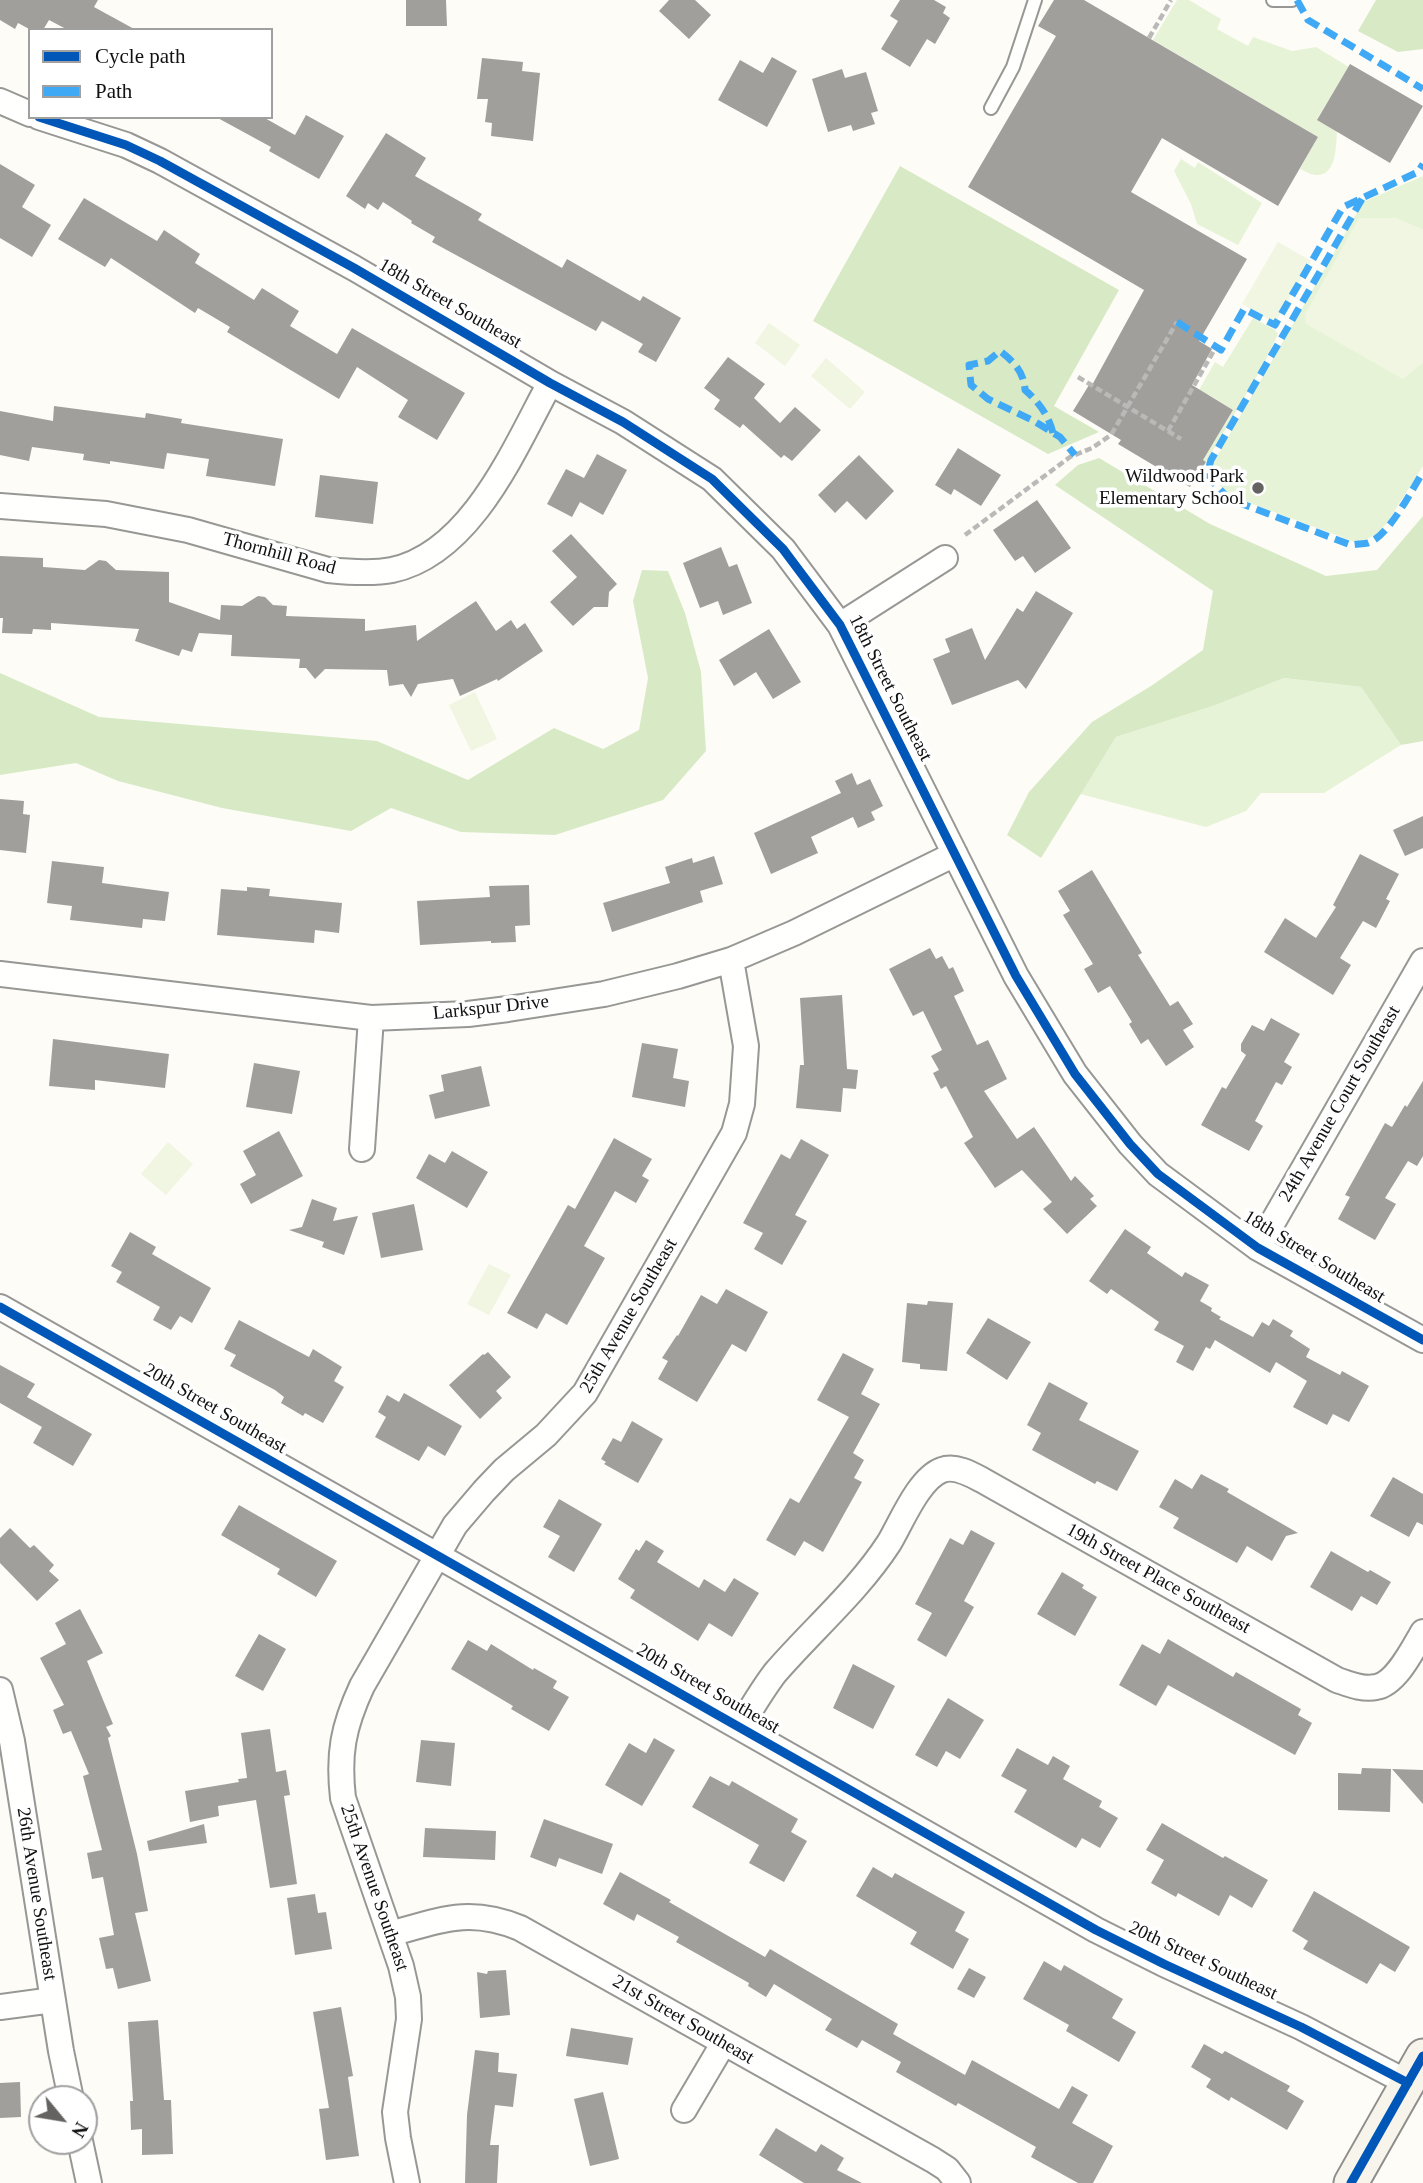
<!DOCTYPE html>
<html>
<head>
<meta charset="utf-8">
<style>
	body { margin:0 }
	#map { position:relative; width:1423px; height:2183px; overflow:hidden; background:#fdfcf7; font-family:"Times New Roman",serif }
	canvas { display:block }
	.legend { position:absolute; left:28px; top:28px; width:245px; height:91px; box-sizing:border-box; background:#fff; border:2px solid #a0a0a0; margin:0; padding:9px 12px; list-style:none; font-size:21px; color:#111 }
	.legend li { display:flex; align-items:center; gap:14px; height:35px }
	.legend b { width:35px; border:2px solid #a0a0a0 }
	.north { position:absolute; left:28px; top:2085px; width:70px; height:70px; box-sizing:border-box; background:#fff; border:2px solid #a0a0a0; border-radius:50%; rotate:120deg; font-size:19px; font-weight:700; line-height:28px; text-align:center; color:#111 }
	.north::after { content:''; display:block; margin:auto; width:24px; height:32px; background:#646362; clip-path:polygon(50% 0,100% 100%,50% 72%,0 100%) }
</style>
</head>
<body>
<div id="map">
<canvas width="1423" height="2183"></canvas>
<ul class="legend">
<li><b style="height:9px;background:#0057b8"></b>Cycle path</li>
<li><b style="height:9px;background:#3fa9f5"></b>Path</li>
</ul>
<div class="north">N</div>
</div>
<script>
const g = document.querySelector('canvas').getContext('2d');
g.lineJoin = 'round';
function fill(path, color) { g.fillStyle = color; g.fill(path, 'evenodd'); }
function trace(path, color, width, dash) { g.strokeStyle = color; g.lineWidth = width; g.lineCap = dash ? 'butt' : 'round'; g.setLineDash(dash || []); g.stroke(path); }
function label(font, color, halo, rows, align = 'center') {
  g.font = font + ' "Times New Roman",serif'; g.lineWidth = 7; g.setLineDash([]); g.textBaseline = 'middle'; g.strokeStyle = halo; g.fillStyle = color; for (const [text, x, y, turn = 0] of rows) {
    g.save(); g.translate(x, y); g.rotate((+turn || 0) * Math.PI / 180); g.textAlign = isNaN(turn) ? turn : align; if (halo) g.strokeText(text, 0, 0); g.fillText(text, 0, 0); g.restore();
  }
}
fill(new Path2D(`
	M1177,0H1189L1221,19L1217,29L1248,46L1253,37L1292,51L1316,47L1349,67L1317,119L1337,131C1336,145 1337,176 1316,175C1311,175 1304,171 1300,169L1318,137L1153,40Z
	M1181,159L1195,168L1198,162L1262,203L1238,245L1197,224L1191,204L1174,171Z
	M1423,176V230L1395,218L1402,379L1423,362V466L1387,523L1377,534L1367,539L1355,542L1231,496C1221,487 1213,480 1212,465L1363,202Z
	M1253,318L1275,330L1278,334L1263,366L1206,462L1180,446L1213,443L1233,410L1209,395L1195,397L1215,362L1223,367Z
	M1284,678L1361,687L1401,745L1324,793H1261L1246,811L1206,827L1080,794L1116,737L1213,706Z`), '#e7f3d7');
fill(new Path2D(`
	M1376,0H1423V49L1398,52L1358,31Z
	M900,166L1119,290L1054,406L1099,432L1048,454L813,321Z
	M1099,458L1210,524L1326,576L1377,570L1423,516V741L1401,745L1361,687L1284,678L1213,706L1116,737L1041,858L1007,835L1029,792L1092,722L1151,686L1203,650L1213,591L1055,485L1078,465Z
	M642,570L668,571L685,613L701,672L706,751L663,800L555,835L461,832L391,808L351,831L222,808L118,781L76,763L0,775V673L99,717L377,741L468,780L554,728L603,749L639,730L648,678L633,601Z`), '#d8eac5');
fill(new Path2D(`
	M1359,218H1395L1423,230V362L1403,379L1306,324L1305,314Z
	M1278,242L1311,261L1275,323L1242,304Z
	M769,323L800,345L785,366L755,343Z
	M826,358L865,392L850,409L811,376Z
	M475,692L497,739L471,751L449,705Z
	M168,1142L193,1164L166,1195L141,1174Z
	M489,1264L511,1275L489,1315L467,1304Z`), '#f0f6e1');
fill(new Path2D(`
	M0,0H98L94,7L136,30H68L49,20L43,30H31L18,23L15,29L0,20Z
	M406,0H446L447,26H406Z
	M669,0H695L711,15L689,39L659,11Z
	M900,0H934L946,7L943,13L950,18L935,44L927,39L910,67L881,49L898,21L890,16Z
	M1054,0H1084L1318,137L1278,206L1162,138L1131,192L1247,259L1199,341L1212,349L1192,385L1233,410L1203,460L1206,462L1190,487L1118,444L1121,440L1073,411L1089,385L1091,387L1144,290L968,187L1056,36L1038,26Z
	M772,57L797,71L767,127L718,100L740,60L763,73Z
	M482,58L523,62L522,71L540,73L533,141L491,136L492,123L485,122L488,99H477Z
	M1350,64L1423,106L1390,163L1317,120Z
	M842,69L845,78L866,72L878,111L871,113L875,124L853,131L851,125L828,132L812,79Z
	M306,115L344,136L319,179L269,151L271,147L216,117H263L295,135Z
	M386,133L426,158L415,176L482,214L478,220L562,268L567,259L640,301L643,296L681,318L656,362L638,352L643,344L602,321L596,331L432,242L435,237L411,223L412,221L383,202L378,210L368,203L365,209L346,196Z
	M0,164L35,185L22,207L51,225L32,257L0,238Z
	M84,198L157,241L164,230L200,254L195,263L254,300L262,288L299,311L290,326L337,354L352,328L465,393L437,440L398,417L408,400L357,367L339,399L227,332L230,327L198,308L195,313L111,258L105,267L58,239Z
	M728,357L765,384L754,398L780,423L795,407L821,430L792,461L784,455L781,458L743,424L740,428L714,409L720,400L704,388Z
	M54,406L145,418L146,413L182,419L181,423L283,439L275,486L206,476L209,459L167,453L164,469L110,461V464L83,460L84,454L32,447L29,461L0,455V411L53,421Z
	M958,448L1001,475L981,506L954,489L951,495L935,485Z
	M597,454L627,470L603,515L580,502L572,517L547,504L566,469L584,478Z
	M859,455L894,491L866,520L847,501L835,513L818,495Z
	M320,475L378,482L373,524L315,517Z
	M1037,500L1071,548L1035,573L1023,556L1015,561L993,530Z
	M571,534L617,584L609,592L608,607H594L573,626L550,602L577,577L552,551Z
	M721,547L729,567L737,564L752,603L723,615L718,601L700,608L683,563Z
	M0,556L43,558V567L85,570L99,560L106,561L116,570L169,572V602L220,620L221,605L242,606L258,596L265,597L273,605L287,606L286,616L365,619V631L416,625L417,641L476,601L496,631L511,620L517,629L525,623L543,651L498,681L497,679L460,696L453,679L418,684L411,697L403,684L389,686L387,670L325,669L315,679L306,668H299L300,659L231,656L232,635L199,633L192,652L182,649L179,656L135,641L139,629L51,623V630L33,629L32,634L2,633L3,618H0Z
	M1036,591L1073,613L1026,689L1018,680L952,705L933,659L950,652L945,639L972,628L985,660L1017,608L1023,612Z
	M769,629L801,682L773,699L756,672L734,686L719,660Z
	M852,773L857,785L870,779L883,806L871,812L875,820L858,828L853,817L811,837L818,853L771,874L754,833L841,793L835,781Z
	M0,799L24,801L23,814L30,815L26,853L0,850Z
	M1423,816V848L1405,856L1393,830Z
	M1360,854L1399,874L1386,899L1390,901L1376,928L1363,921L1340,958L1351,965L1333,995L1264,952L1285,918L1316,938L1336,907L1333,905Z
	M714,856L723,884L700,891L703,902L612,932L603,903L670,883L665,867L692,858L693,863Z
	M52,861L104,867L102,883L169,892L165,921L143,919L142,928L70,920L72,906L47,903Z
	M1092,870L1142,953L1138,955L1170,1006L1178,1001L1193,1024L1183,1030L1194,1047L1166,1066L1148,1039L1141,1044L1129,1024L1132,1022L1110,986L1098,993L1084,969L1093,964L1063,915L1070,911L1058,891Z
	M529,885L530,925L515,926L516,942L491,943V941L420,945L417,901L490,897L489,886Z
	M247,887L270,889L269,896L342,903L339,933L315,930L314,943L217,935L221,889L247,891Z
	M930,948L936,959L942,956L949,969L953,967L964,991L954,996L977,1045L988,1040L1007,1079L984,1091L1017,1139L1034,1127L1071,1181L1075,1176L1094,1196L1090,1199L1097,1206L1067,1234L1043,1209L1052,1202L1022,1170L995,1188L964,1143L973,1137L946,1086L941,1089L933,1073L939,1070L931,1056L942,1050L923,1011L913,1016L889,969Z
	M842,995L847,1069L858,1070L856,1089L843,1088L841,1112L796,1108L800,1065H804L800,998Z
	M1271,1018L1300,1034L1284,1062L1292,1067L1282,1085L1276,1082L1255,1121L1263,1126L1249,1151L1201,1125L1222,1087L1226,1089L1246,1055L1241,1051V1044L1252,1025L1264,1031Z
	M53,1039L169,1054L165,1088L95,1080V1090L49,1086Z
	M642,1043L678,1049L673,1078L689,1081L685,1107L632,1097Z
	M254,1063L300,1071L292,1114L246,1107Z
	M481,1066L490,1106L435,1119L429,1095L444,1091L441,1075Z
	M1423,1081V1156L1417,1166L1408,1161L1385,1198L1396,1204L1375,1240L1338,1219L1350,1197L1345,1195L1385,1123L1392,1127L1405,1105L1407,1107Z
	M279,1131L303,1176L251,1204L240,1184L256,1175L243,1151Z
	M614,1138L652,1159L642,1176L649,1180L636,1203L615,1191L584,1246L605,1258L567,1325L546,1313L537,1329L507,1313L568,1205L575,1209Z
	M801,1139L829,1155L795,1215L807,1221L782,1265L754,1249L763,1233L743,1223L781,1154L790,1159Z
	M452,1151L488,1172L467,1208L416,1178L429,1154L445,1163Z
	M312,1199L337,1208L333,1221L358,1216L344,1255L322,1247L324,1242L289,1230L302,1227Z
	M414,1204L423,1250L381,1258L372,1213Z
	M1125,1229L1151,1247L1147,1253L1182,1277L1185,1272L1209,1285L1200,1301L1212,1308L1211,1311L1221,1317L1219,1319L1253,1337L1262,1322L1269,1326L1273,1319L1293,1331L1290,1336L1310,1349L1306,1357L1340,1375L1342,1371L1369,1386L1349,1422L1333,1414L1327,1425L1293,1407L1307,1381L1276,1362L1270,1373L1215,1340L1210,1349L1206,1347L1193,1371L1176,1362L1184,1346L1154,1330L1159,1322L1111,1289L1107,1294L1089,1281Z
	M130,1232L156,1247L152,1254L211,1288L192,1323L180,1316L171,1330L153,1320L160,1307L116,1282L122,1272L111,1266Z
	M726,1289L768,1312L746,1352L732,1344L697,1402L658,1379L668,1361L662,1358L677,1335L678,1336L701,1295L717,1304Z
	M928,1301L953,1303L947,1371L920,1369V1364L902,1362L907,1303L927,1305Z
	M988,1318L1031,1342L1007,1380L966,1353Z
	M239,1320L309,1357L313,1349L342,1367L334,1381L344,1387L323,1423L305,1413L303,1416L281,1403L284,1397L275,1390L230,1366L236,1355L224,1349Z
	M488,1352L511,1377L496,1391L502,1398L480,1419L449,1385L483,1354L484,1355Z
	M843,1353L874,1369L861,1394L880,1404L853,1453L864,1460L854,1478L862,1482L823,1552L804,1541L795,1556L766,1540L790,1498L799,1503L849,1417L817,1400Z
	M0,1365L35,1384L27,1397L92,1434L73,1466L33,1443L42,1427L0,1403Z
	M1049,1382L1088,1403L1079,1420L1139,1451L1117,1491L1097,1481L1095,1484L1032,1450L1041,1433L1027,1425Z
	M404,1393L462,1426L445,1456L428,1446L419,1461L375,1437L386,1417L378,1412L387,1395L399,1402Z
	M632,1421L663,1439L638,1483L604,1464L606,1462L601,1459L613,1438L621,1442Z
	M1201,1474L1229,1489L1227,1492L1298,1533L1286,1536L1272,1561L1247,1546L1237,1563L1173,1528L1179,1518L1159,1507L1175,1479L1192,1489Z
	M1393,1477L1423,1494V1525L1417,1522L1409,1537L1370,1516Z
	M559,1499L602,1524L574,1572L548,1557L560,1536L543,1527Z
	M239,1505L337,1561L316,1597L277,1574L280,1569L221,1535Z
	M10,1528L30,1548L34,1545L54,1565L49,1571L59,1580L37,1601L0,1563V1538Z
	M971,1530L995,1543L964,1601L974,1607L946,1657L917,1640L932,1613L915,1604L950,1538L963,1545Z
	M646,1540L664,1551L657,1562L699,1588L704,1579L725,1592L734,1578L759,1593L732,1637L709,1623L698,1641L630,1598L635,1590L618,1579L636,1549L639,1551Z
	M1331,1551L1368,1572L1370,1570L1391,1582L1377,1605L1361,1596L1352,1611L1310,1587Z
	M1062,1572L1084,1585L1082,1588L1097,1597L1075,1636L1037,1614Z
	M80,1609L103,1653L87,1661L113,1724L106,1727L111,1736L108,1738L137,1854L148,1911L135,1913L151,1981L118,1989L113,1968L106,1969L99,1938L114,1935L103,1877L92,1879L87,1853L102,1850L83,1776L89,1774L71,1731L63,1734L53,1710L64,1705L40,1658L66,1644L55,1623Z
	M259,1634L286,1649L263,1691L235,1676Z
	M1168,1639L1233,1677L1236,1672L1301,1709L1298,1715L1312,1723L1295,1755L1168,1685L1156,1706L1119,1685L1142,1644L1160,1654Z
	M468,1640L487,1651L491,1644L533,1670L534,1668L557,1681L553,1688L569,1697L549,1731L511,1709L513,1706L451,1669Z
	M853,1664L895,1686L873,1729L833,1708Z
	M948,1698L984,1720L960,1759L946,1751L937,1767L915,1755Z
	M270,1729L276,1772L286,1770L290,1795L284,1796L297,1884L270,1888L256,1800L218,1806L219,1816L190,1822L185,1791L239,1782L238,1779L247,1778L241,1733Z
	M654,1738L675,1750L642,1806L605,1785L629,1743L646,1753Z
	M421,1740L455,1743L451,1786L416,1782Z
	M1017,1748L1048,1765L1053,1756L1070,1766L1063,1779L1102,1801L1099,1807L1118,1818L1100,1848L1082,1838L1076,1848L1014,1812L1027,1790L1001,1776Z
	M1362,1768L1391,1769L1390,1812L1338,1810V1773L1361,1774Z
	M1392,1769L1423,1770V1804Z
	M710,1776L729,1786L732,1781L798,1819L791,1832L807,1841L784,1882L749,1863L759,1845L692,1807Z
	M544,1819L613,1844L602,1874L559,1858L556,1867L530,1857Z
	M1162,1823L1223,1858L1225,1856L1268,1880L1252,1908L1230,1895L1219,1916L1178,1893L1176,1897L1151,1883L1164,1860L1146,1850Z
	M204,1824L207,1843L149,1851L147,1841Z
	M425,1828L496,1831L495,1860L423,1857Z
	M873,1867L892,1878L895,1873L965,1912L955,1931L969,1939L953,1969L910,1944L917,1932L856,1896Z
	M620,1872L671,1900L669,1902L765,1957L770,1949L898,2024L893,2034L965,2075L972,2060L1059,2109L1072,2086L1088,2095L1072,2123L1113,2146L1093,2183H1078L1031,2157L1036,2147L958,2103L956,2106L896,2072L901,2062L862,2040L857,2048L825,2030L832,2019L774,1984L766,1997L748,1986L749,1983L676,1942L679,1937L637,1914L634,1921L603,1904Z
	M1314,1891L1410,1947L1395,1972L1380,1963L1367,1984L1303,1949L1308,1941L1292,1931Z
	M315,1894L318,1913L326,1912L332,1949L295,1955L287,1898Z
	M1044,1961L1061,1971L1064,1965L1123,1999L1112,2018L1136,2032L1119,2062L1066,2031L1069,2025L1023,1999Z
	M969,1968L986,1977L974,1998L957,1989Z
	M506,1970L510,2015L480,2018L477,1972L487,1974L488,1971Z
	M341,2007L353,2076L348,2077L359,2156L326,2160L319,2109L329,2108L313,2012Z
	M158,2020L164,2100H171L173,2154L142,2155V2129L131,2130L130,2101H133L128,2022Z
	M571,2028L633,2038L628,2065L566,2056Z
	M1204,2044L1222,2054L1225,2051L1290,2086L1287,2091L1304,2101L1287,2130L1231,2097L1229,2101L1206,2087L1211,2079L1191,2067Z
	M475,2050L499,2053L498,2072L517,2074L513,2107L495,2105L490,2145H499L497,2183H465L467,2115Z
	M20,2082L21,2117L0,2118V2083Z
	M603,2092L619,2159L590,2166L574,2099Z
	M776,2128L816,2152L821,2144L844,2158L837,2170L862,2183H804L759,2155Z`), '#a19f9c');
const lane = new Path2D(`
	M1273,0H1292
	M991,108L1013,67L1035,0`);
const street = new Path2D(`
	M0,101L30,114
	M39,117L126,145L160,161L354,268L550,383L623,422L712,479L783,549L840,625L1016,976L1075,1074L1130,1144L1158,1174L1258,1248L1423,1340
	M0,506L106,514L188,530L328,570C348,572 372,574 392,570C472,553 515,447 550,383
	M840,625L945,558
	M0,974L371,1018L468,1014L508,1009L604,994L678,976L731,960L794,933L955,854
	M362,1149L371,1018
	M1258,1248L1423,961
	M0,1307L1096,1930L1164,1964L1301,2027L1408,2083
	M0,1690L12,1741L61,2051L71,2099
	M740,1727C751,1709 762,1690 775,1673C813,1629 857,1592 889,1543C901,1523 919,1478 942,1470C955,1465 971,1474 982,1480L1337,1680C1349,1684 1363,1690 1376,1687C1396,1684 1413,1649 1423,1632
	M390,1934C441,1920 469,1907 520,1928L933,2160L947,2169L958,2183
	M0,2007L53,2000
	M684,2110L723,2044
	M80,2141L89,2183
	M407,2183L398,2138L395,2112L409,2019L408,1997L401,1966L343,1798C338,1754 343,1727 362,1686L455,1525L484,1491L504,1470L546,1435L585,1393L734,1133L742,1104L746,1046L731,960`);
const secondary = new Path2D(`
	M1351,2183L1423,2056`);
trace(lane, '#979795', 16);
trace(street, '#979795', 28);
trace(secondary, '#8e8d8b', 37);
trace(new Path2D(`
	M1149,38L1171,0
	M1078,377L1181,439
	M1168,431L1216,347
	M965,535L1070,457L1092,448L1111,435L1177,322`), '#b9b9b8', 4.5, [7, 3.5]);
trace(lane, '#fffffe', 12);
trace(street, '#fffffe', 24);
trace(secondary, '#f6f4eb', 33);
trace(new Path2D(`
	M1297,0L1308,20L1423,89
	M1362,199L1211,460L1208,470L1210,479L1229,499L1351,545C1356,544 1362,544 1368,543C1389,536 1411,491 1423,472
	M1177,322L1221,350L1244,309L1275,325L1343,207L1418,172L1423,164
	M1053,433C1049,416 1038,401 1025,390C1024,372 1014,362 1000,351L988,361L969,365L971,385L988,399L1034,421L1060,437L1075,455`), '#3fa9f5', 7, [14, 7]);
trace(new Path2D(`
	M39,117L126,145L160,161L354,268L550,383L623,422L712,479L783,549L840,625L1016,976L1075,1074L1130,1144L1158,1174L1258,1248L1423,1340
	M0,1307L1096,1930L1164,1964L1301,2027L1408,2083
	M1351,2183L1423,2056`), '#0057b8', 9);
for (const [x, y, r, color] of [
	[1258,488,7,"#646362"]
]) { const dot = new Path2D(); dot.arc(x, y, r, 0, 2 * Math.PI); g.fillStyle = color; g.fill(dot); trace(dot, '#fff', 2.5); }
label('19px', '#111', '#fff', [
	["18th Street Southeast",450,304,30],
	["Thornhill Road",279,554,15],
	["18th Street Southeast",890,688,63],
	["Larkspur Drive",491,1008,-6],
	["24th Avenue Court Southeast",1340,1104,-60],
	["18th Street Southeast",1314,1257,31],
	["25th Avenue Southeast",629,1316,-60],
	["20th Street Southeast",215,1409,30],
	["19th Street Place Southeast",1158,1579,29],
	["20th Street Southeast",708,1689,30],
	["25th Avenue Southeast",374,1888,71],
	["26th Avenue Southeast",36,1894,81],
	["20th Street Southeast",1203,1961,25],
	["21st Street Southeast",683,2020,30]
]);
label('19px', '#111', '#fff', [
	["Wildwood Park",1244,477],
	["Elementary School",1244,499]
], 'right');
</script>
</body>
</html>
